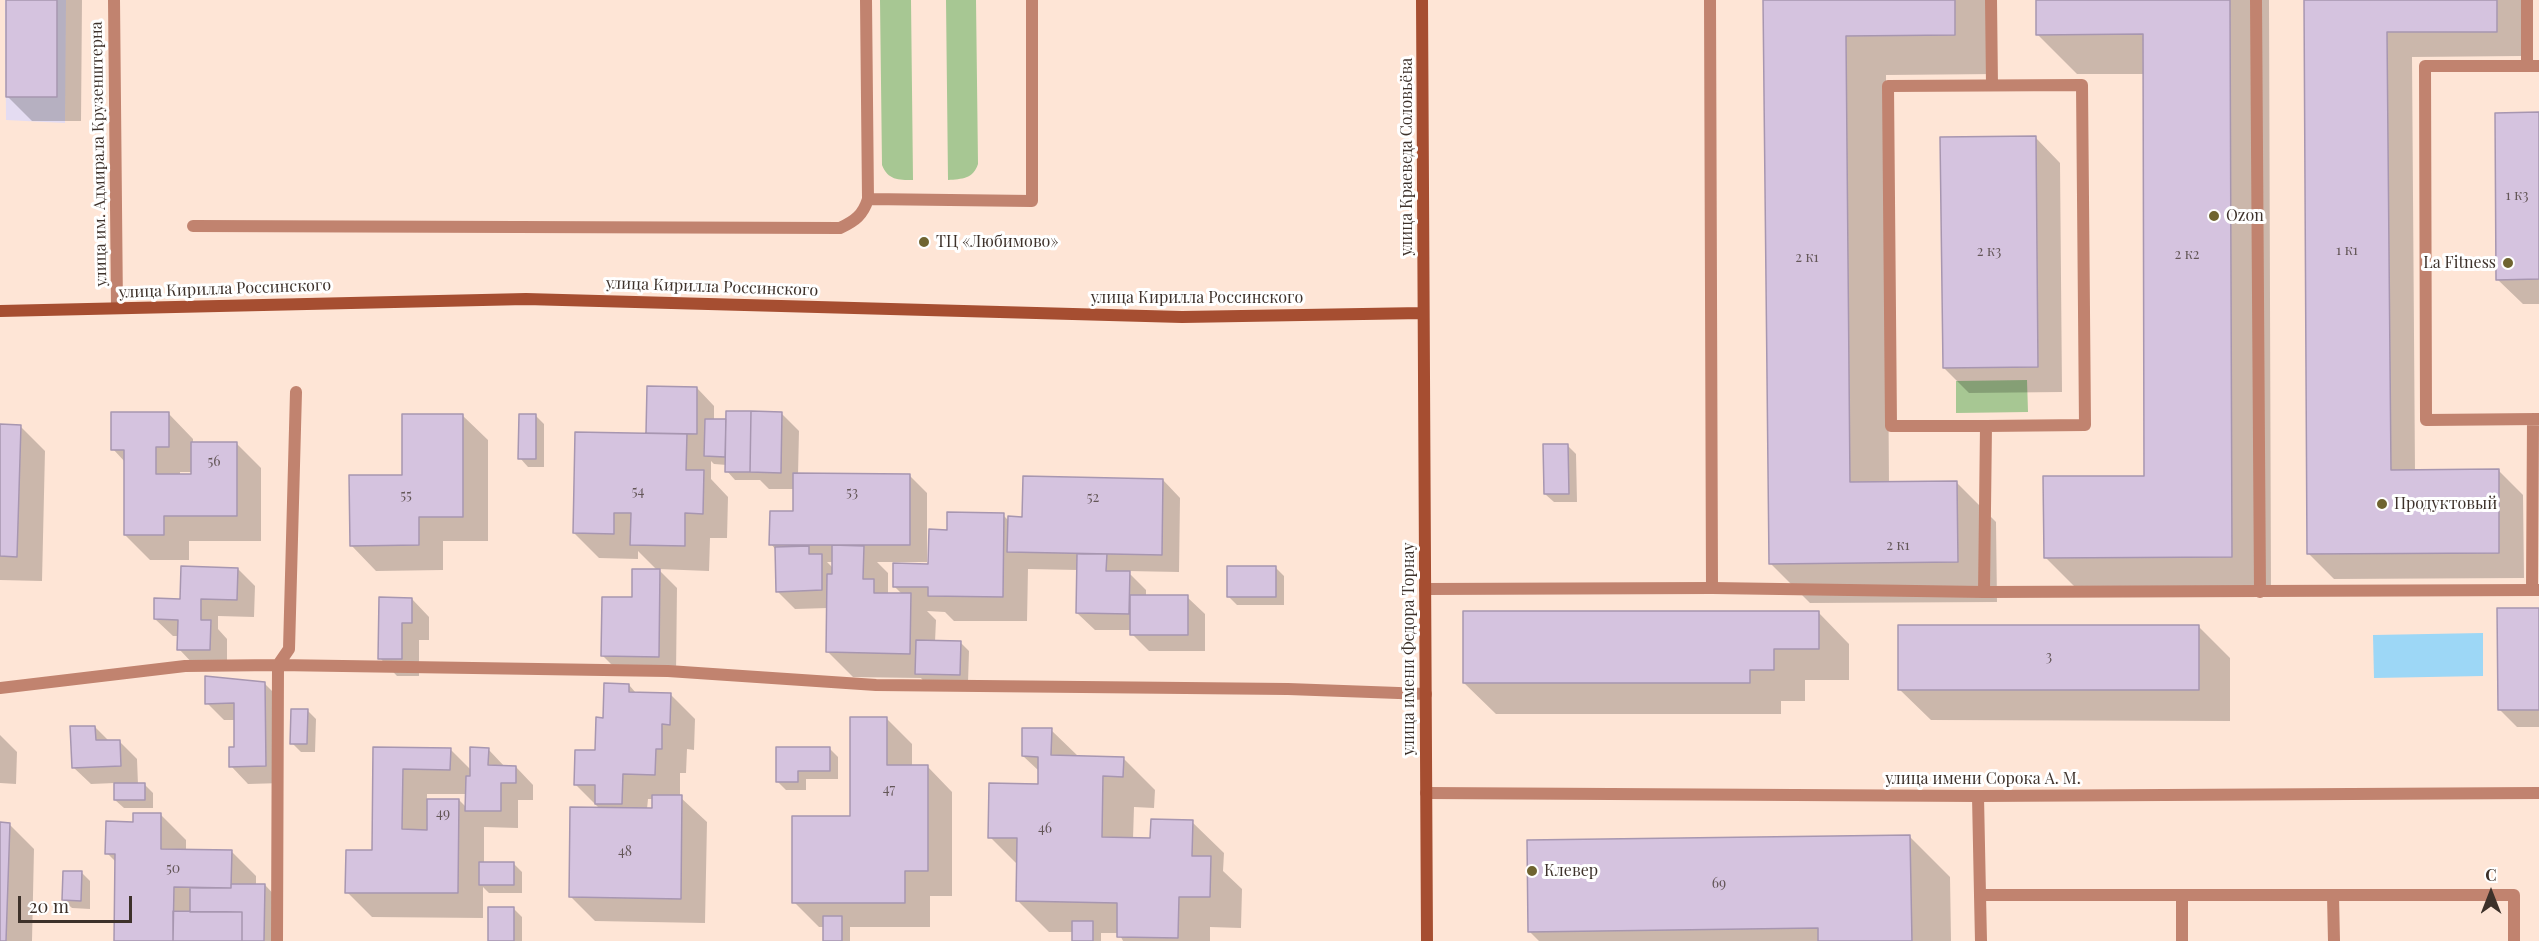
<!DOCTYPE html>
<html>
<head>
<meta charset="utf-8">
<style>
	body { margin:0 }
	#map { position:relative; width:2539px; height:941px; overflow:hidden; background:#fee5d6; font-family:"Playfair Display",serif }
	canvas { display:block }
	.north { position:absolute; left:2461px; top:863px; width:60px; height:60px; -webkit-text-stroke:4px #fff; paint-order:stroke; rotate:0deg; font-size:16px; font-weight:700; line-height:24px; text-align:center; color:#3d312a }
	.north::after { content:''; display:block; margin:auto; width:21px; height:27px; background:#3d312a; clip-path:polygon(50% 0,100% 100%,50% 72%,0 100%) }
	.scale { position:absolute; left:18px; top:896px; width:114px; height:27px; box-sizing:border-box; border:3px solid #3d312a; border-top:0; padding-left:8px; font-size:18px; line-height:21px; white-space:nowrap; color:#3d312a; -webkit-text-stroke:4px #fff; paint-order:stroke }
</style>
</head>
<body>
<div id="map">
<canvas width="2539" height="941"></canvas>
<div class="north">С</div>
<div class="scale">20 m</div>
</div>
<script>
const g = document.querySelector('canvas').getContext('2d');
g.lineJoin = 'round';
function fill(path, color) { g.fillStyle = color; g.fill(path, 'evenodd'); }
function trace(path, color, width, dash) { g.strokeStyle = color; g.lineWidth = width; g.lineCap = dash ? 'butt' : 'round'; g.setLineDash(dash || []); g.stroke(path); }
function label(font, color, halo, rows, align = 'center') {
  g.font = font + ' "Playfair Display",serif'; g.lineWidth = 6; g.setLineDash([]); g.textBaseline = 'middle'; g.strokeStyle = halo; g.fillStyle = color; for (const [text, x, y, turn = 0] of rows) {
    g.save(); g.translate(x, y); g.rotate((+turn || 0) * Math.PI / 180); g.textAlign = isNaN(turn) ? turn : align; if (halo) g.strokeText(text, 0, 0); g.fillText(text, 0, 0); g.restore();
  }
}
fill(new Path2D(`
	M5,0H66L65,123L6,120Z`), '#e4dcf2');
fill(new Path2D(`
	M880,0H911L913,180C898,180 888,180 882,165Z
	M946,0H976L978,164C973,179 962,179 948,180Z
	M2027,380L2028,412L1956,413V381Z`), '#a7c793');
fill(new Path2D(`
	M2483,633V676L2374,678L2373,635Z`), '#9dd7f6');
fill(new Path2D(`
	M8,0H82L81,121H32L7,96Z
	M1765,0H1994L1995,74L1886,75L1889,483L1956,482L1996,522L1997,602L1810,603L1770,563Z
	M2037,0H2269L2271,597H2085L2045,557L2146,477L2145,74H2077L2037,34Z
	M2305,0H2521L2522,56L2412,57L2415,471L2498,470L2523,495L2524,578L2334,579L2309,554Z
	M2539,114V304H2523L2497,279Z
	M2035,137L2060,163L2062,392L1969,393L1944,368Z
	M649,387L697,388L714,406V420L781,413L799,431L798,475H909L927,493V562H877L888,573V595H903L894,586L930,565L948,531L1003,515L1009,521L1023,518L1163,480L1180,498L1179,572L1127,571L1146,590V597H1187L1205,614V651H1149L1132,634V630H1095L1077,613L1078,570L1028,569L1027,621H954L945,612L927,611L936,620L935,642H960L969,651L968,683H925L921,678L853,677L828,652V608L795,609L778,592L776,550L771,544L795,513V489H769L760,480H735L727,471V465L714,464L711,461V479L728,497L727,538H710L709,571L658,569L677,588L676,674L620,673L603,656L633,598L658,571L638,551V559L599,558L574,533L648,435ZM827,562H834L833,568Z
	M168,413L193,439V443H236L261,468V541H189V560H150L125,535V462L113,449ZM180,472H192V475H180Z
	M462,415L488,440V541H443V570L376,571L351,545L404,477Z
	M535,415L544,424V467H528L520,458Z
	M0,425L20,426L45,451L42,581L0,580Z
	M1568,446L1576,454L1577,502H1554L1545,494Z
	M1275,567L1284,576V605H1237L1229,597Z
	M238,569L255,586L254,617L218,616V629L227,639V667H196L179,649V636H173L155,619L182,600Z
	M412,599L429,617V640H419V676H397L380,658Z
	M2539,609V727H2517L2499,709Z
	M1818,612L1849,644V680H1805V701H1781V714H1496L1464,683Z
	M2199,627L2230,658V721L1931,720L1899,689Z
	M265,684L282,701L283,783L248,784L231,766L236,749V720H224L207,703Z
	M629,685L636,693L670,694L695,719L694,750L687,749L686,773H680V797L707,822L705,923L595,921L570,896L600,809L575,784L597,751L604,719ZM648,799H654L653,810L647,809Z
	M307,710L316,719L315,752H301L292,743Z
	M886,718L912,744V766H927L952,792V896H930V927H850V941H824V927H819L794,902L852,817Z
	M95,727L109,741H119L137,759L138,785H145L153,793V808H124L115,800V783L91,784L73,767Z
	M1051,730L1079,757L1123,758L1155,790L1154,808L1134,807L1133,839H1152L1192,822L1224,853L1223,871L1242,889L1241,928L1210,927V941H1123L1119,933H1101V941H1074V932H1049L1017,900L1018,865L990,837L1039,786V771L1023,756Z
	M0,735L17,752L16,784L0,783Z
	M375,749H450L471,770L488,749L505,767H516L533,785V800H518V828L484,827V863H513L522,872V893H489L483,887V918L372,917L347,892L374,851ZM427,794H467V808L459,800H427Z
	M830,749L838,757V779H806V790H786L777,781Z
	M161,815L186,840V850L231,851L256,876V885H265L282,903V941H115L116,862L107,853L135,823Z
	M0,824H9L34,849L32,941H0Z
	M1910,837L1950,877L1951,941H1539L1529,931Z
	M82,873L90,881V909L72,908L63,900Z
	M513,908L522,917V941H490Z`), '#0003');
const building = new Path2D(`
	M6,0H57V97H6Z
	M1763,0H1955V35L1846,36L1850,482L1957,481L1958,562L1769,564Z
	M2036,0H2230L2232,557L2044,558L2043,476H2144L2143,34L2036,35Z
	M2304,0H2497V32H2387L2391,470L2499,469V553L2307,554Z
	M2539,112V279L2496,280L2495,113Z
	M2036,136L2038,367L1943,368L1940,137Z
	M647,386L697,387V434L646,433Z
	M726,411H751L750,472H725Z
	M751,411L782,412L781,473L750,472Z
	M111,412H169V447H156V474H191V442H237V516H164V535H124V450H111Z
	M402,414H463V517H419V545L350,546L349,475H402Z
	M519,414H536V459H518Z
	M705,419H726L725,457L704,456Z
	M0,424L21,425L17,557L0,556Z
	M575,432L687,434L686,470H704L703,514L685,513V546L630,545L631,513H614V534L573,533Z
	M1543,444H1568L1569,494H1544Z
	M793,473L910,474V545H769L770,511H793Z
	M1023,476L1163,479L1162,555L1007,552L1008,516L1022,517Z
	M947,512L1004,513L1003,597L928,596V587H893V563L928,564L929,529L947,530Z
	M832,545L864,546L863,579H874V593H911L910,654L826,652L827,574H832Z
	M809,546V554H822V590L776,592L775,547Z
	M1077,554H1107L1106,571H1130L1129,614L1076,613Z
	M181,566L238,568L237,600L201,599V620H211L210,650H177L178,620L154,619V598L180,599Z
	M1227,566H1276V597H1227Z
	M632,569H660L659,657L601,656L602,597H632Z
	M1130,595H1188V635H1130Z
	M379,597L412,598V623H402V659H378Z
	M2497,608H2539V710H2498Z
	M1463,611H1819V649H1774V670H1750V683H1463Z
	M1898,625H2199V690H1898Z
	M916,640L961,641L960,675L915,674Z
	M205,676L265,682L266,766L229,767V747H234V703L205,704Z
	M604,683L629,684V692L671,693L670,725L662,724V749H656L655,775L623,774L622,804H595V785H574L575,750H595L596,717L603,718Z
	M291,709H308L307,744H290Z
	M850,717H887V765H928V871H905V903H792V816H850Z
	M70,726H95L96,740H120L121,766L72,768Z
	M1022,728H1052L1051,755L1124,757L1123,777L1103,776L1102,837L1150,838L1151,819L1193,820L1192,856H1211L1210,897H1179L1178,938L1117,937V903L1016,901L1017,838H988L989,783L1038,784V757L1022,756Z
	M373,747L451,748L450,770L403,769L402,829L427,830V799H459L458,893H345L346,850H372Z
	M470,747L489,748L488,765L516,766V783H501V811H465L466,776H470Z
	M776,747H830V771H798V782H776Z
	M114,783H145V800H114Z
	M652,795H682L681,899L569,897L570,807L652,808Z
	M133,813H161V849L232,850L231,888L174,887L173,941H114L115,854H105L106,821L133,822Z
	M0,822L10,823L6,941H0Z
	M1910,835L1912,941H1818V928L1528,932L1527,840Z
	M479,862H514V885H479Z
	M63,871H82L81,901L62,900Z
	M231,884H265L264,941H242V912H190V888H231Z
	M488,907H514V941H488Z
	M173,911L242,912V941H173Z
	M823,916H842V941H823Z
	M1072,921H1093V941H1072Z`);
fill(building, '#d5c3df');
trace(building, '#a796b0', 1.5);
trace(new Path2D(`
	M1710,0L1712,588
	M1991,0L1992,85
	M2256,0L2260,592
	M2527,0V66
	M2539,66H2425L2426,420L2539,419
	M868,199L1032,201V0
	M193,226L840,228C855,221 863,215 868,199L866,0
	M2532,590L2533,419
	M1984,592L1986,426L2085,425L2082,85L1888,86L1891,426H1986
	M0,688L185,666L278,665L668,671L876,685L1288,689L1426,694
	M1978,796L1980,895H2514V941
	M1980,895L1981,941
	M2182,895V941
	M2333,895L2334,941
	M277,941L278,665L289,649L296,392`), '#c1836f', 12);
trace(new Path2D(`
	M114,0L117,308
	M1425,589L1712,588L1984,592L2539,590
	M1426,793L1978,796L2539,793`), '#c1836f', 12);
trace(new Path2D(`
	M1422,0L1427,941
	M0,311L526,299L1182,317L1423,313`), '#a64e31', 12);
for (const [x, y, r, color] of [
	[2214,216,6,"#6f6430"],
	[924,242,6,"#6f6430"],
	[2508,263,6,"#6f6430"],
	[2382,504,6,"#6f6430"],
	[1532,871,6,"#6f6430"]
]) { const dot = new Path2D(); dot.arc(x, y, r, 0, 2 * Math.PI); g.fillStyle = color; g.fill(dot); trace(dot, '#fff', 2); }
label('14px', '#635657', null, [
	["1 к3",2517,196],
	["1 к1",2347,251],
	["2 к3",1989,252],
	["2 к2",2187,255],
	["2 к1",1807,258],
	["56",214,462],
	["54",638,492],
	["53",852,493],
	["55",406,496],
	["52",1093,498],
	["2 к1",1898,546],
	["3",2049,657],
	["47",889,790],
	["49",443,814],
	["46",1045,829],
	["48",625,852],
	["50",173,869],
	["69",1719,884]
]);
label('16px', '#3d312a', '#fff', [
	["улица им. Адмирала Крузенштерна",99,154,-91],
	["улица Краеведа Соловьёва",1407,157,-90],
	["улица Кирилла Россинского",712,287,2],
	["улица Кирилла Россинского",225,289,-2],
	["улица Кирилла Россинского",1197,298],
	["улица имени Федора Торнау",1409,649,-90],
	["улица имени Сорока А. М.",1983,779]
]);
label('16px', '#3d312a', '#fff', [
	["Ozon",2226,216],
	["ТЦ «Любимово»",936,242],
	["La Fitness",2496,263,"right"],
	["Продуктовый",2394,504],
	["Клевер",1544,871]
], 'left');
</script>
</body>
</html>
